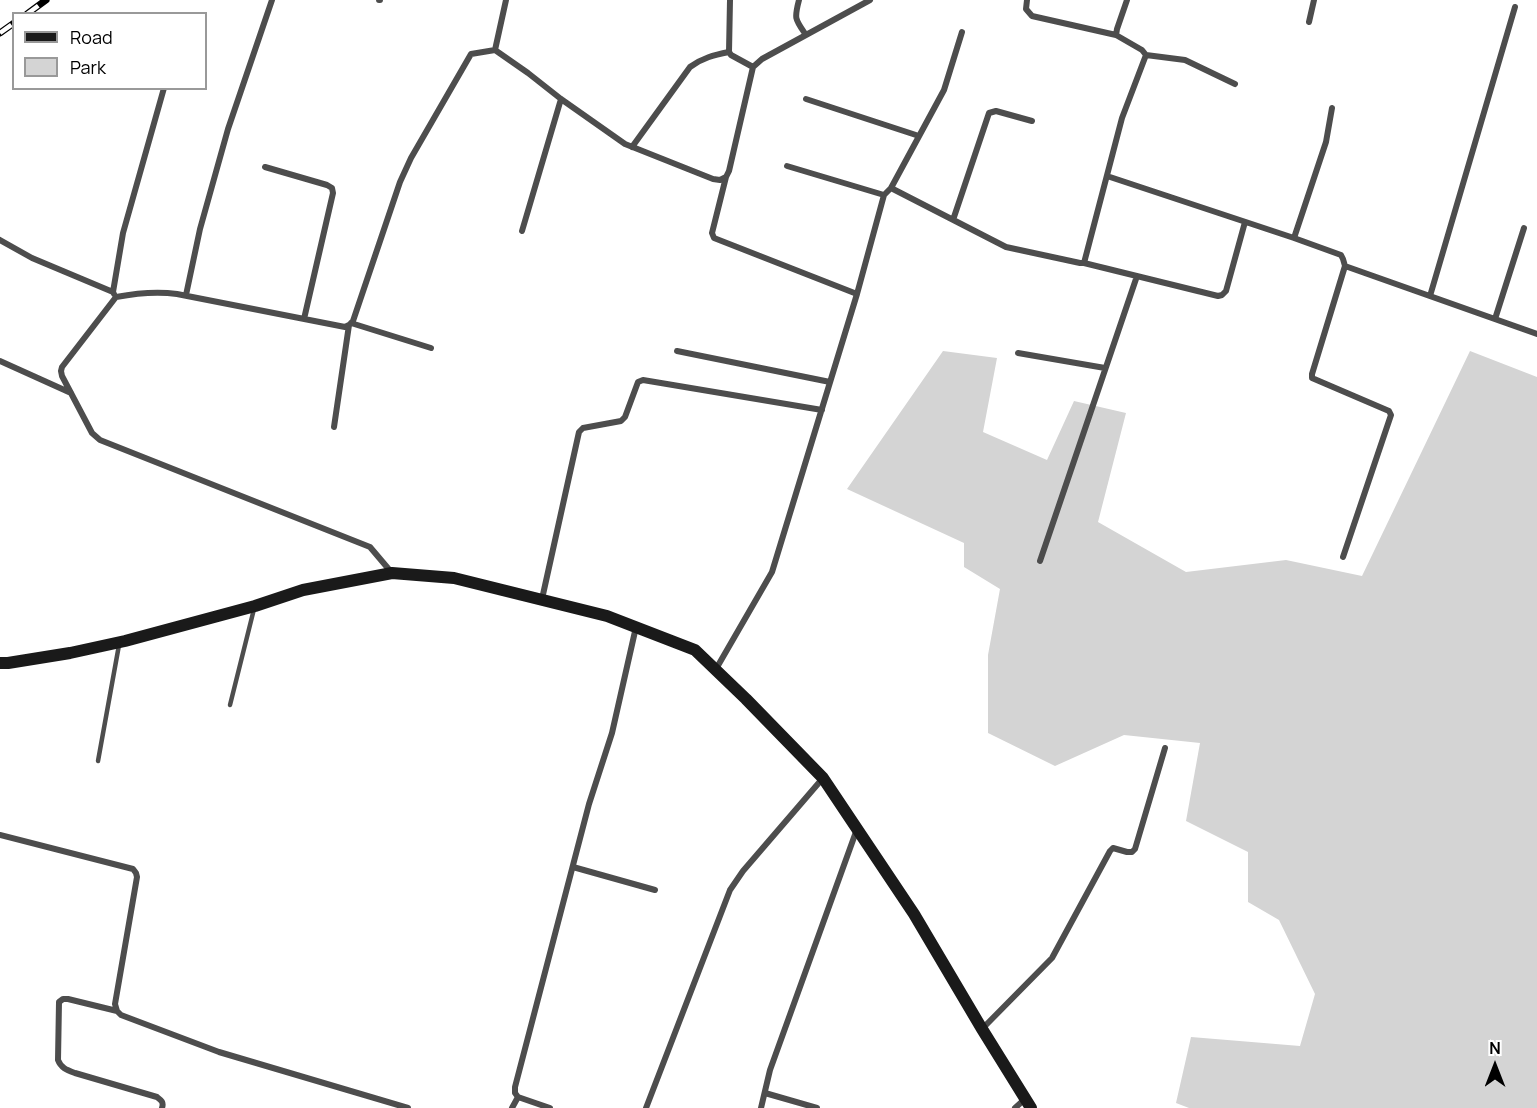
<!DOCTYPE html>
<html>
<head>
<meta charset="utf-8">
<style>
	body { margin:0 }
	#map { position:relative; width:1537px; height:1108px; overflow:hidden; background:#fff; font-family:Manrope,sans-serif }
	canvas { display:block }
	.legend { position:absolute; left:12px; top:12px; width:195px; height:78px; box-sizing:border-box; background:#fff; border:2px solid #999; margin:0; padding:8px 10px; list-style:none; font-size:18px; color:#000 }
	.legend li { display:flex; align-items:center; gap:12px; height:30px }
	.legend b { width:30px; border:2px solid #999 }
	.north { position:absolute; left:1465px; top:1036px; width:60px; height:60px; -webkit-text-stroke:4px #fff; paint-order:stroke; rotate:0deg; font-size:16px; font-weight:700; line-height:24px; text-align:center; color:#000 }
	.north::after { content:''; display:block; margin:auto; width:21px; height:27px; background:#000; clip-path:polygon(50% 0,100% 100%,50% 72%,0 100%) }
</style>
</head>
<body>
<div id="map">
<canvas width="1537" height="1108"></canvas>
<ul class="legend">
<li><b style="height:8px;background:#1a1a1a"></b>Road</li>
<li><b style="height:16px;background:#d4d4d4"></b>Park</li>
</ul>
<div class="north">N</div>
</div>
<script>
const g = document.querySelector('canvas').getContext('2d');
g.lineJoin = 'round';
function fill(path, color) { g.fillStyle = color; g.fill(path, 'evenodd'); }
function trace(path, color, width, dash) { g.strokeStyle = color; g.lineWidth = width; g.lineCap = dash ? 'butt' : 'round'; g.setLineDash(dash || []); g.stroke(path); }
fill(new Path2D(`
	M943,351L997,358L983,432L1047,460L1074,401L1126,413L1098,522L1186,572L1286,560L1362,576L1470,351L1537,377V1108H1189L1176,1103L1191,1037L1300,1046L1315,994L1279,920L1248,902V852L1186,821L1200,743L1124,735L1055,766L988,733V655L1000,589L964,567V543L847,489Z`), '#d4d4d4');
trace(new Path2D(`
	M230,705L254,609
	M98,761L119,645`), '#4d4d4d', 4.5);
trace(new Path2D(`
	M379,0H380
	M730,0L729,52L731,55L753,67
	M799,0C794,19 795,19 806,35
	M1027,0L1026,9L1032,16L1116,35
	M1309,22L1314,0
	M495,50L506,0
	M1146,55L1185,60L1235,84
	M806,99L919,136
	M632,147L690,67C702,58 714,55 729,52
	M787,166L884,195
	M265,167L327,185L332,188L333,193L304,319
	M1107,176L1294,238L1341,255L1343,259L1345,266L1312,374V378L1389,411L1391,415L1343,557
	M726,177L712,233L714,238L857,294
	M891,188L944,90L962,32
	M953,220L989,113L996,111L1032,121
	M522,231L561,99
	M1294,238L1326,142L1332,108
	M0,240L32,258L113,292L114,294
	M1084,263L1218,296L1222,295L1226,291L1245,222
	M1345,266L1537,334
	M113,292L123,233L164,88
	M186,295L200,229L228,129L272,0
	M1430,296L1515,7
	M1495,319L1524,228
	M351,323L431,348
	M677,351L830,382
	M1018,353L1105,368
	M0,361L71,393
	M334,427L349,325
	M1040,561L1137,276
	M392,573L370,547L100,440L92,433L62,376L61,371L62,367L116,297C137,293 156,291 177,294L345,327L349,325L353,321L400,182L411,158L471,54L495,50L528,73L561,99L625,144L713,179L720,180L726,177L729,171L753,67L762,59L870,0
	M542,599L579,432L583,428L621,421L625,417L638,382L643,380L822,410
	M716,669L772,572L857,294L884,195L891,188L1006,247L1080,263H1084L1122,118L1146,55L1142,50L1116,35L1117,29L1127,0
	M0,835L133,869L136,873L137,877L115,1004L117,1011L121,1015L219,1052L408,1108
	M573,867L655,890
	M117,1011L68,999H63L59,1002L58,1060C61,1068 67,1070 75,1073L157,1097C161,1100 164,1102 162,1108
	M982,1029L1052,958L1110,851L1113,848L1127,852H1132L1135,849L1165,748
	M765,1093L817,1108
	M512,1108L518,1097
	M550,1108L518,1097L515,1093V1087L589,804L612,733L636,627
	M646,1108L730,890L743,871L823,778
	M761,1108L770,1070L857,829
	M1015,1108L1025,1099`), '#4d4d4d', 6);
trace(new Path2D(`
	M0,663H8L70,653L125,641L255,606L303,590L392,573L454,578L607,616L695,650L746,699L823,778L914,914L982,1029L1031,1108`), '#1a1a1a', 12);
const rail = new Path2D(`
	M27,14L46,0
	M0,33L14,23`);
trace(rail, '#000', 7);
trace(rail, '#fff', 4.5, [14]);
</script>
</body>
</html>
